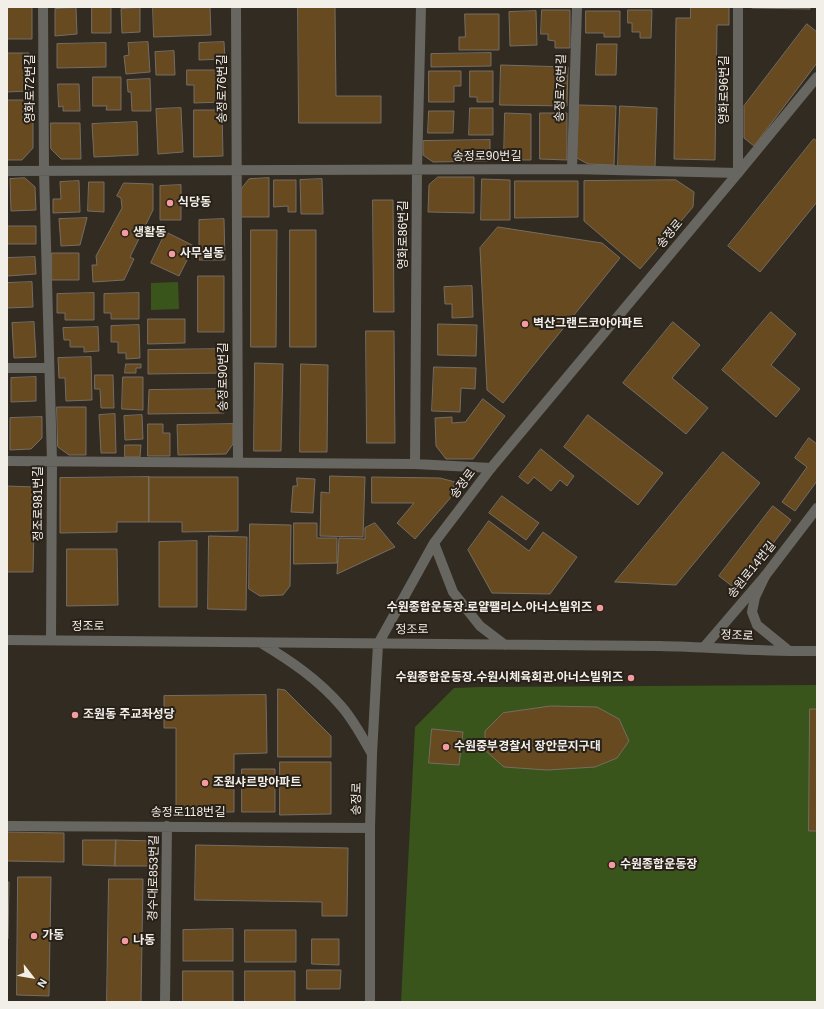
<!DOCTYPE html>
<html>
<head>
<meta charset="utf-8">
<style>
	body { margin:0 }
	#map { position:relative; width:824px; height:1009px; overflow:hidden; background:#322b22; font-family:Helvetica,sans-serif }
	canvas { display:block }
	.frame { position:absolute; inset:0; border:8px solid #f2eee8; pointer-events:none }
	.north { position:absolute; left:12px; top:957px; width:40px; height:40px; -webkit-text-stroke:3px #282119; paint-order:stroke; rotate:121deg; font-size:11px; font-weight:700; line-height:16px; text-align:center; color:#f2eee8 }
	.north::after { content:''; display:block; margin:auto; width:14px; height:18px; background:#f2eee8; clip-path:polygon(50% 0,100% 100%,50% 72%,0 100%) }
</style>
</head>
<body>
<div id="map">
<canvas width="824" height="1009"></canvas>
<div class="frame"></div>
<div class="north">N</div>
</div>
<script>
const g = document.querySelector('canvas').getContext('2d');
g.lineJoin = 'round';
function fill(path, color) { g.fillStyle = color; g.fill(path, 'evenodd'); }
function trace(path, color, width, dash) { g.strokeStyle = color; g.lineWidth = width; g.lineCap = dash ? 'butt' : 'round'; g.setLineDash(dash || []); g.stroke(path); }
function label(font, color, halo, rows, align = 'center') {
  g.font = font + ' Helvetica,"Noto Sans KR",sans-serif'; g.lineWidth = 4; g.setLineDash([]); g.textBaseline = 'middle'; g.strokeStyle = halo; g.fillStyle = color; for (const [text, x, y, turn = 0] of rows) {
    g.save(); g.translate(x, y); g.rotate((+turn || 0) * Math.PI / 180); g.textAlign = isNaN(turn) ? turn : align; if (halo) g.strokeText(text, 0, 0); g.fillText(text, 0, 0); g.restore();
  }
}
fill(new Path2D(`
	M178,282L179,309L151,310V283Z
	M817,685V1002H401L415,727L454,688L479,687Z`), '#39551c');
const building = new Path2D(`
	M7,7H32V39H7Z
	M92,7H111V33H92Z
	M153,7H210L211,35L154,37Z
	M298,7H335L336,96H381V123H299Z
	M691,7H729V25H717L715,160L674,159L676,18H690Z
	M752,7H810V9L752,8Z
	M76,8L77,34L55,36V9Z
	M140,8V32L122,33L121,9Z
	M542,10H570V48H555V41L548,40V34H541Z
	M628,10H652L651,38H640V32H632V23H628Z
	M536,11L537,45L510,46L509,12Z
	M586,11H620V37H604V33H586Z
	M465,14H499V50H459V37H465Z
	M807,24L817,32V63L754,146L744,138V106Z
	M148,42L150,72L126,74L124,56L129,55L128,43Z
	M224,42L225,59L199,60V43Z
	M106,43V67L57,68V44Z
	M597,44H617L616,75H596Z
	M174,51L175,75H156L155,52Z
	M7,53H29V91L7,92Z
	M491,53V66L431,67V54Z
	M501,65L568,67L567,106L500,105Z
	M187,70H224L223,102L194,103V85H187Z
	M429,71H461V86H454V102H429Z
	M470,71H493V102H477V97H470Z
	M93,77H121V110H106L107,106H93Z
	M150,79L151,111H132L131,92H128L127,80Z
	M58,84H79L80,111H63V106L59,107Z
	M7,100H33V148L22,160H7Z
	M579,105L616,106L614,165L588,164L577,158Z
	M620,106L657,108L655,167L618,166Z
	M181,108L183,152L158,154L156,109Z
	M470,108H493V135H469Z
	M194,110H222L223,156L194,157Z
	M429,111H454L453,133H428Z
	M505,113L531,114V160H504Z
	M540,113H567V160L540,159Z
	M137,122L138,155L94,157L92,124Z
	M51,123H80L81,159H61L51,149Z
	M814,139L817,141V202L760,272L728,246Z
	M490,140V161L433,162L423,155V141Z
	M438,177H474V213L428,212L429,185Z
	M25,178L35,187L36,210L11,211L10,179Z
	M269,178V217H241V189L249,179Z
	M322,179L323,214H301L300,180Z
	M482,179L510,180V220H481Z
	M274,180H296V212H288V206L274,207Z
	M676,180L694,192L693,207L640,269L584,221V181Z
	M79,181L80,212L53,213V199H61L60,182Z
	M515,181H578V217L515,218Z
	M89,182H104V212L88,211Z
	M124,183L153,184V210L130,257L134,259L124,280L93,282L92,265H97L96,256L122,208L121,198L117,196Z
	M181,185V220H160V186Z
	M373,200H393L394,312H374Z
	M87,218L80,245L61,246L59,219Z
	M224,219L225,260H199V220Z
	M7,226H36V244H7Z
	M498,227L602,243L620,258L503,403L487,390L480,248Z
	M251,230H277L276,347H251Z
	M290,230H316V347H290Z
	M166,232L194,246L179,276L151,263Z
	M52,253H79V280H52Z
	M35,257L36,274L7,276V258Z
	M198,276H224V332H198Z
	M32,282L33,307L7,308V283Z
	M472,286L473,317L452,318V304H445L444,287Z
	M94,293V320H65V313H57V294Z
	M139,293V319H111V313H104V294Z
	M771,312L796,334L771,365L800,389L776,417L722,370Z
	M148,319H185V343L148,344Z
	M34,322L36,357L14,358L12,323Z
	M673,322L700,345L672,378L708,408L686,434L623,383Z
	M438,324L477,325L476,356L438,355Z
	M139,325L140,358L126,359V353H118V342H111V326Z
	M98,327L99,351L84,352V347H70V340H64L63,328Z
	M366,331H394L395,443H367Z
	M224,349V373L148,374V350Z
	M91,357L92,400L66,401L65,378H59L58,358Z
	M255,363L283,364L281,451H254Z
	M126,364H141V368H136V373H125Z
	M301,364L328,365L327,452H300Z
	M434,367L476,368L475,389L461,388L460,412L432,411Z
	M95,375H113L114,408H101L100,389H95Z
	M36,377V401L11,402V378Z
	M123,377H143V410L122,409Z
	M224,389V413L148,414L149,390Z
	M483,399L505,416L473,459H446L436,446L435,418L452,417V423L465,422Z
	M57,407H86V455H69L58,447Z
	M115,414L116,453H101L99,415Z
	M142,415L143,439L125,440L124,416Z
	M588,415L663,473L638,505L564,447Z
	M42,417V438L31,449L10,450V418Z
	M148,424H163V433H170V456H148Z
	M233,424V444L226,454L178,455L177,425Z
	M809,438L817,444V481L795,511L782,502L807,467L795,458Z
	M125,445H141L140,457H125Z
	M541,449L574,476L567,486L560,480L551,491L534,477L528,484L519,477Z
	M723,452L760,483L676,585L615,582Z
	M330,476L365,477L363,537L320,536L321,492L329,493Z
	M149,477V522H117V532L60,533V478Z
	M149,477H238V531L182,532V522H149Z
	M372,477L440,478L455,482L452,496L415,539L397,523L414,503H372Z
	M297,478L315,479L313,513L291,512L293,486H297Z
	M7,486L35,487L33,572H7Z
	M502,496L539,523L526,540L489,513Z
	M773,506L791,520L737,590L719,576Z
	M489,521L529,551L543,532L577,557L550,594L492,593L468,550Z
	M294,523H317V538H337V563L294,564Z
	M375,523L395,547L337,574L339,538L365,539V528Z
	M250,524L291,525L290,586L283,595L260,596L249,589Z
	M209,536L247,537L246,610L208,609Z
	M197,541V607H159V542Z
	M67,549H117L118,605L67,606Z
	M278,689L285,690L331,736V757H278Z
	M266,695L267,753L234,754V812H176V728H164V696Z
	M551,706L597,707L619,719L629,741L617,758L595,767L547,770L504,767L485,750V731L503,713Z
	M810,709H817V831H809Z
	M432,729L463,732L459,765L429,763Z
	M280,762H331V814L280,815Z
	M242,769H275V812H242Z
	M7,832L64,833V862L7,861Z
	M83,840H116L115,866L83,865Z
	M116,840L154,841V866H115Z
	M196,845L348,848L347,916H322V902L195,900Z
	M18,877H51L49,996L17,995Z
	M109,879H143L141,1002H107Z
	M7,882H9L8,939H7Z
	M233,929V961H183V930Z
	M245,930H296V962H245Z
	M312,939H339V965L312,964Z
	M307,970H341L340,989H307Z
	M183,971H233V1002H183Z
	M245,971H295V1002H245Z`);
fill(building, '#684a20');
trace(building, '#756d63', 1);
trace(new Path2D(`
	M43,7L44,171L52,462L51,640
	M236,7L238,463
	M572,169L577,7
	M7,171L572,169L738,173V7
	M7,368H49
	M7,461L415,464L491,468
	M415,464L417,170L421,7
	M705,646L765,576L817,508
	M7,826L370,828
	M165,1002L167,826`), '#686661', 10);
trace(new Path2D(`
	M434,543L453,592L480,626L505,645
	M765,576L755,597L752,612L757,625L789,651
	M7,640L660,646C712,647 764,652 817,651
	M261,643C291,661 319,680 342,707C354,721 363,738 372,754
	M370,1002V828L372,754L378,644L434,543L491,468L738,173L817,77`), '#686661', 10);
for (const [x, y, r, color] of [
	[170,203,4,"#f49b9f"],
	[125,233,4,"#f49b9f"],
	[172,254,4,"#f49b9f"],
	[525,324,4,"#f49b9f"],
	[600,608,4,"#f49b9f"],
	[631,678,4,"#f49b9f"],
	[75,715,4,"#f49b9f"],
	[446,747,4,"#f49b9f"],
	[205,783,4,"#f49b9f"],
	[612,865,4,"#f49b9f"],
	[34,936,4,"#f49b9f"],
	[125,941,4,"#f49b9f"]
]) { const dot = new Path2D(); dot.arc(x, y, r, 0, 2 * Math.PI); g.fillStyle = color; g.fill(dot); trace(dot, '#282119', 1.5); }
label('12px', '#f2eee8', '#282119', [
	["송정로76번길",561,88,-88],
	["영화로72번길",31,89,-90],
	["송정로76번길",223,89,-90],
	["영화로96번길",725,90,-90],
	["송정로90번길",487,157],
	["송정로",670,234,-50],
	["영화로86번길",404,235,-90],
	["송정로90번길",224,377,-90],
	["송정로",463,484,-53],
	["정조로981번길",39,504,-90],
	["송원로14번길",752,570,-51],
	["정조로",88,627],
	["정조로",412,630,-1],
	["정조로",737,636,3],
	["송정로",357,799,-89],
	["송정로118번길",188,813],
	["경수대로853번길",154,878,-89]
]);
label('bold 12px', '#f2eee8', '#282119', [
	["식당동",178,203],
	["생활동",133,233],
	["사무실동",180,254],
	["벽산그랜드코아아파트",533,324],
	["수원종합운동장.로얄팰리스.아너스빌위즈",592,608,"right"],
	["수원종합운동장.수원시체육회관.아너스빌위즈",623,678,"right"],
	["조원동 주교좌성당",83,715],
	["수원중부경찰서 장안문지구대",454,747],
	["조원샤르망아파트",213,783],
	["수원종합운동장",620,865],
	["가동",42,936],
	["나동",133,941]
], 'left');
</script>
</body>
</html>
